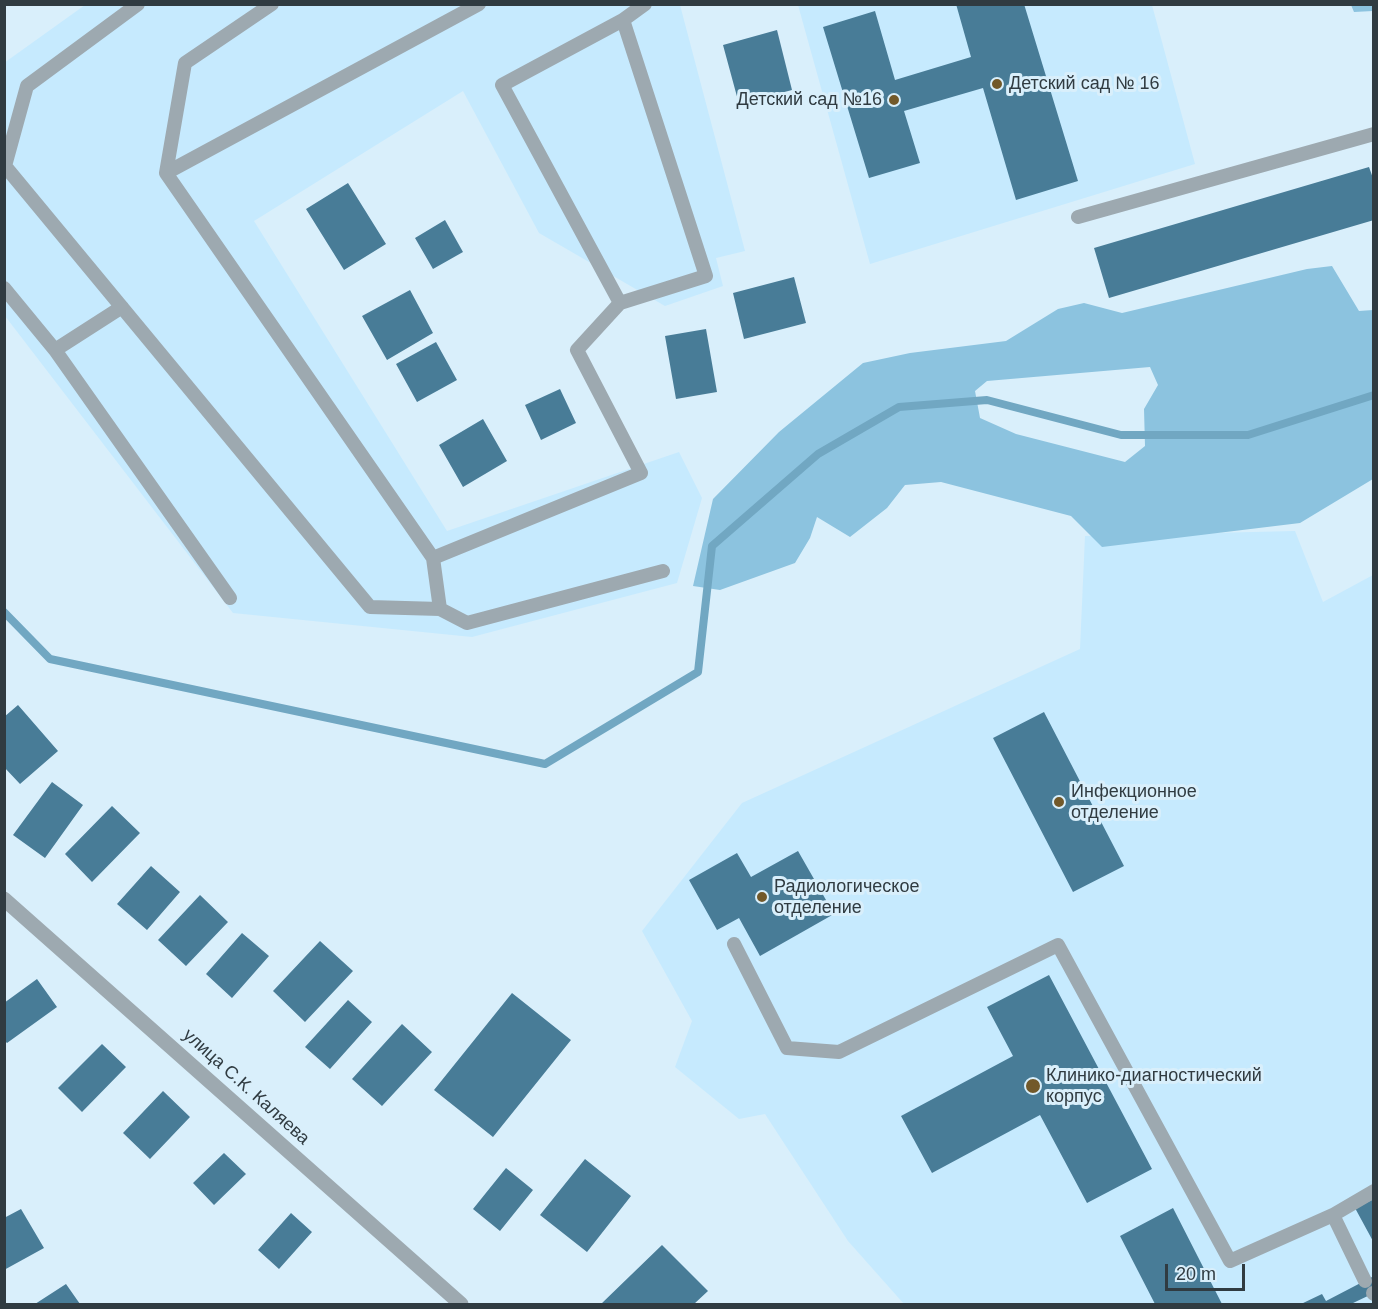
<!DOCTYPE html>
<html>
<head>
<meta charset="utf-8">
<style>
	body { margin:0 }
	#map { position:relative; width:1378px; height:1309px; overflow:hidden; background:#d9effb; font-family:Arial,sans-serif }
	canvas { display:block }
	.frame { position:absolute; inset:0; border:6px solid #303b41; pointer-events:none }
	.scale { position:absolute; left:1165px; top:1264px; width:80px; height:27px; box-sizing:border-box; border:3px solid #303b41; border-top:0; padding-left:8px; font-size:18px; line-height:21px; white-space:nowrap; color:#303b41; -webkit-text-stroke:4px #d9effb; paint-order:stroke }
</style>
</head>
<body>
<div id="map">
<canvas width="1378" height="1309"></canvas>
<div class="frame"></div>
<div class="scale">20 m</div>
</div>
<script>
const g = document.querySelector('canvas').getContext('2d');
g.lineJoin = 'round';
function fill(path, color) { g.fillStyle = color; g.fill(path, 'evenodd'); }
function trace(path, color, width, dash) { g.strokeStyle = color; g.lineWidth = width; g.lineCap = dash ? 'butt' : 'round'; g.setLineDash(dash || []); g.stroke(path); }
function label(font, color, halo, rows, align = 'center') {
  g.font = font + ' Arial,sans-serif'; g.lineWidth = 6; g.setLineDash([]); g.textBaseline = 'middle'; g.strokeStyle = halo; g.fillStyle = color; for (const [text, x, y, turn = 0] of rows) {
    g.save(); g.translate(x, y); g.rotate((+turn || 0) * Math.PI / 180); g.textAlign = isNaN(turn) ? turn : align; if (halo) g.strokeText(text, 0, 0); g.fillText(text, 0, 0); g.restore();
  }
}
fill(new Path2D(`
	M85,5H680L745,251L716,258L723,286L665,306L539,233L463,91L254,221L447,531L679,452L702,498L677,583L472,637L233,613L5,316L4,63Z
	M798,5H1152L1195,164L870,264Z
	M1295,531L1323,602L1373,575V1304H904L848,1241L765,1114L739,1119L675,1067L692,1021L642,931L742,803L1080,649L1085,536Z`), '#c6eafe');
fill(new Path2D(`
	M1351,5H1373V11L1354,12Z
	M1332,266L1359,311L1373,310V479L1300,523L1102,547L1071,516L941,482L905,485L887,508L850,537L817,517L810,538L795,563L720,590L693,586L713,499L779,432L863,363L910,353L1006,341L1058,309L1084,303L1122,313L1307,269ZM1150,367L1158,385L1144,409L1145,446L1125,462L1016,434L980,418L975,391L987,381Z`), '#8cc3df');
trace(new Path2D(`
	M4,612L50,659L545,764L698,672L712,546L818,454L899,407L987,400L1121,435H1248L1374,395`), '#71a7c2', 8);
fill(new Path2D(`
	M956,4H1024L1078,181L1016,200L983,88L904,111L920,163L869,178L823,27L875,11L895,80L971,57Z
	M777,30L792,90L739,104L723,45Z
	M1369,167L1374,181V220L1109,298L1094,248Z
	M348,183L386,244L344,270L306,209Z
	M445,220L463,252L433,269L415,238Z
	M794,277L806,323L744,339L733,293Z
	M410,290L433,333L387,360L362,316Z
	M706,329L717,392L676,399L665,336Z
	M436,342L457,380L417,402L396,364Z
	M560,389L576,423L541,440L525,405Z
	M483,419L507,461L463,487L439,445Z
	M18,705L58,751L20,784L4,767V717Z
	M1044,712L1124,866L1073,892L993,738Z
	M52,782L83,805L45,858L13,835Z
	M112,806L140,833L92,882L65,854Z
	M798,851L834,914L760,956L739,918L717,930L689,880L737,853L751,877Z
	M151,866L180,892L147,930L117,904Z
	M200,895L228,922L186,966L158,940Z
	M242,933L269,956L232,998L206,974Z
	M320,941L353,971L305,1022L273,991Z
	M1049,975L1152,1169L1087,1203L1040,1115L932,1173L901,1116L1013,1056L987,1007Z
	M37,979L57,1007L7,1043L4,1040V1003Z
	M512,993L571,1040L493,1137L434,1090Z
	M348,1000L372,1022L330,1069L305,1047Z
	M402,1024L432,1052L382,1106L352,1079Z
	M102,1044L126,1067L82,1112L58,1088Z
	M163,1091L190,1117L150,1159L123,1133Z
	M224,1153L246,1174L214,1205L193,1183Z
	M585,1159L631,1196L587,1252L540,1215Z
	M506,1168L533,1190L500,1231L473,1209Z
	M1374,1199V1243L1355,1208Z
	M1173,1208L1222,1304H1155L1120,1236Z
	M21,1209L44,1248L4,1270V1218Z
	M291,1213L312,1232L279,1269L258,1250Z
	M662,1245L708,1291L694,1304H601Z
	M1374,1276V1293L1351,1304H1301L1322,1294L1326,1301Z
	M66,1284L80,1304H35Z`), '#487c97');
trace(new Path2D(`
	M138,4L27,86L5,166L370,607L440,609L467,623L663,571
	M272,4L185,63L166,173L433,558L641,473L577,350L620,303L706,276L623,20L645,4
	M166,173L479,4
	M1078,217L1374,134
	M4,288L55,350
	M620,303L502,85L623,20
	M122,307L55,350L230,598
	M433,558L440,609
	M734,944L787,1048L839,1052L1058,945L1230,1261L1333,1215
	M1365,1281L1333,1215L1374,1191
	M1373,1293L1374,1294`), '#9da9b0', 14);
trace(new Path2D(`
	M4,899L461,1304`), '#9da9b0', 15);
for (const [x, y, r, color] of [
	[997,84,6,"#72592a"],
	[894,100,6,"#72592a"],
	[1059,802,6,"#72592a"],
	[762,897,6,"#72592a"],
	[1033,1086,8,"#72592a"]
]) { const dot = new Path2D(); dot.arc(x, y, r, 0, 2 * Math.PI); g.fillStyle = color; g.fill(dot); trace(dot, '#d9effb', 2); }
label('18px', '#303b41', '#d9effb', [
	["Детский сад № 16",1009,84],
	["Детский сад №16",882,100,"right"],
	["Инфекционное",1071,792],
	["отделение",1071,813],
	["Радиологическое",774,887],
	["отделение",774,908],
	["Клинико-диагностический",1046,1076],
	["корпус",1046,1097]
], 'left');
label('18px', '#303b41', '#d9effb', [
	["улица С.К. Каляева",246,1087,42]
]);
</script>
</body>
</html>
